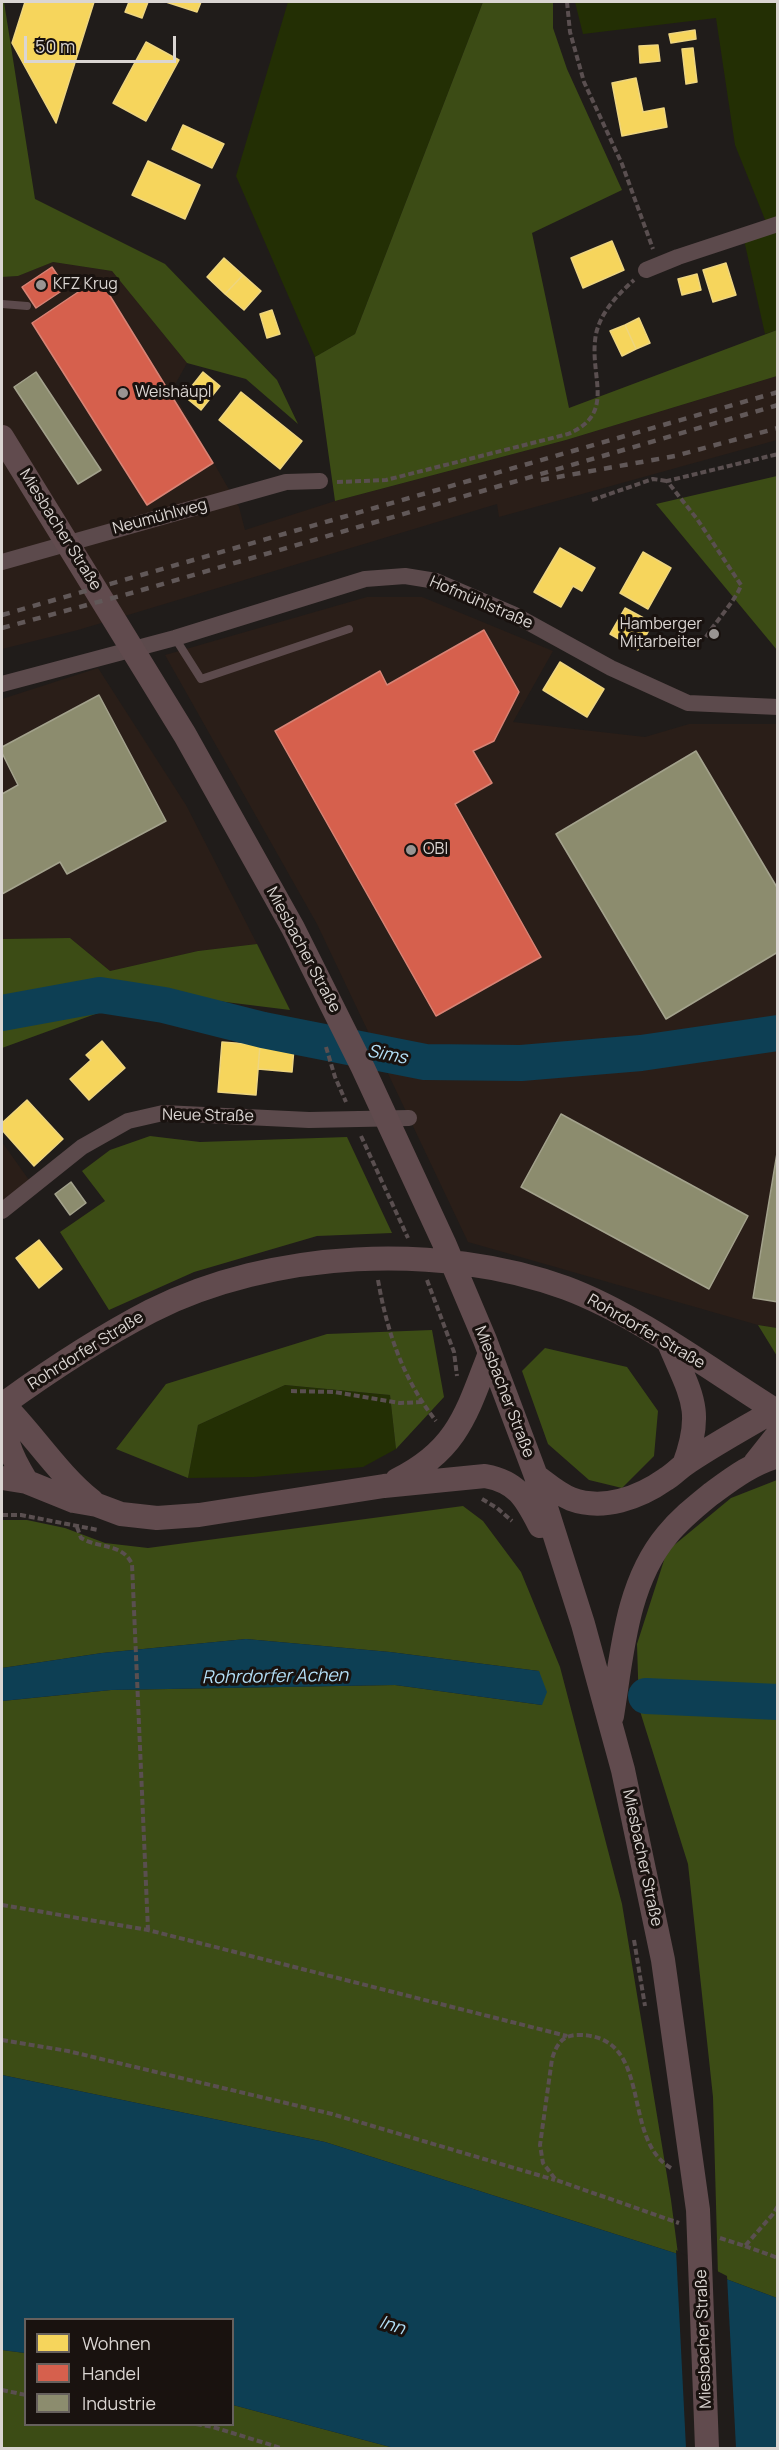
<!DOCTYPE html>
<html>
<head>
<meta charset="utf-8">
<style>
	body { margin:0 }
	#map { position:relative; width:779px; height:2450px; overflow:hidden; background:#201c1a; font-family:Manrope,sans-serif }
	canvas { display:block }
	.frame { position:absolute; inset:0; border:3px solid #dad5d2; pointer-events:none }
	.legend { position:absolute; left:24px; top:2318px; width:210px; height:108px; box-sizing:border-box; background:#19120f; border:2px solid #66605d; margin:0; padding:8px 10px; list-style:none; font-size:18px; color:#dad5d2 }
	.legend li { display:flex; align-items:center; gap:12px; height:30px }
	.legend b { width:30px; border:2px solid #66605d }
	.scale { position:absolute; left:24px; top:36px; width:152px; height:27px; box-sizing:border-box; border:3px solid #dad5d2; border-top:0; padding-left:8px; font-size:18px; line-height:21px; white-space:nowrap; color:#dad5d2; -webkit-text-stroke:4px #19120f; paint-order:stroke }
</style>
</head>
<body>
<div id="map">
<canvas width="779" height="2450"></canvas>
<div class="frame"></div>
<ul class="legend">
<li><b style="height:16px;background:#f6d55c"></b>Wohnen</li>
<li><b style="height:16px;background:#d6604d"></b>Handel</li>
<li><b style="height:16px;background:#8c8c6e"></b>Industrie</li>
</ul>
<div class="scale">50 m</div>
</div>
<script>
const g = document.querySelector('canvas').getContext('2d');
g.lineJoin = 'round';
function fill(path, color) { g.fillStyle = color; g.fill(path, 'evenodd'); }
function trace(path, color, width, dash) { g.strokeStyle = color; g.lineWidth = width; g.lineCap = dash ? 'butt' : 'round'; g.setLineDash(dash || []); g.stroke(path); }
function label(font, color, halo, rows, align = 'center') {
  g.font = font + ' Manrope,sans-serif'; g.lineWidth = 6; g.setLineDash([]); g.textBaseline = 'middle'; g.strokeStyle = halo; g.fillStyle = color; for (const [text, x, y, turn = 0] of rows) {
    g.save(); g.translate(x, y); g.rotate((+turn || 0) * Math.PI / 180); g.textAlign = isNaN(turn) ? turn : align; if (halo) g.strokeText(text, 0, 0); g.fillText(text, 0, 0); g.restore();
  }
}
fill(new Path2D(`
	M53,262L112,271L187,363L172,390L239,507L245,530L335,501L566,440L777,376V440L499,517L497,504L78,630L2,649V277L18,276Z
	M367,597H422L553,651L513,722L645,737L689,724H777V1328L758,1325L468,1242L317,924L165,655Z
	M98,668L186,805L257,944L198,951L110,971L70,938L2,939V699Z
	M2,1142L29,1180L2,1202Z`), '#2a1e18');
fill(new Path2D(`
	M288,2H483L355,334L315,357L236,176Z
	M575,2H777V330L765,334L744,240L770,232L735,145L716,18L583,34Z
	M285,1385L390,1395L396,1449L363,1467L254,1477L188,1478L198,1425Z`), '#232f04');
fill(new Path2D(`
	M2,2H4L35,199L165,264L277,380L298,424L246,379L187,363L112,271L53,262L18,276L2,277Z
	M483,2H553V28L567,69L622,190L532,233L569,408L777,330V376L566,440L335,501L315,357L355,334Z
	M777,476H778L777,650L656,504Z
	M70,938L110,971L198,951L257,944L290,1010L153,993L2,1048V939Z
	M150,1136L200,1142L347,1137L392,1233L317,1236L194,1272L109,1310L60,1232L105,1201L82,1171L110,1150Z
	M758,1325L777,1328V1356Z
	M432,1330L444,1397L396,1449L390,1395L285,1385L198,1425L188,1478L116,1449L166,1384L327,1334Z
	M545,1348L627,1367L658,1411L654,1456L622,1488L589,1480L548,1444L522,1371Z
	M777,1480V2298L718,2276L713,2097L688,1864L639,1708L637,1644L667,1551L731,1498Z
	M463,1506L483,1521L521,1572L560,1667L622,1904L671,2200L678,2254L325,2142L2,2075V1701L111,1690L395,1685L542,1705L539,1671L390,1652L246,1639L102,1653L2,1668V1520H27L65,1528L105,1543L148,1548Z
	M2,2350L25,2353L26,2424H232L233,2405L394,2448H2Z`), '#3c4c15');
fill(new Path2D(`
	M246,1639L390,1652L539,1671L547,1692L542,1705L395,1685L111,1690L2,1701V1668L102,1653Z
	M2,2075L325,2142L678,2254L718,2276L777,2298V2448H394L233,2405L232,2320H26L25,2353L2,2350Z`), '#0d3f54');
fill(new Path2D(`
	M676,2250L727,2276L736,2448H686Z`), '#201c1a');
const homes = new Path2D(`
	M25,2H94L56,123L12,43Z
	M129,2H148L142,18L125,12Z
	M166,2H201L197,12Z
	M695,30L696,39L671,43L669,34Z
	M146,42L179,60L146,121L113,103Z
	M658,45L660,61L640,63L639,46Z
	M693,48L697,82L686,84L682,49Z
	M636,78L643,112L664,108L667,127L622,136L612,83Z
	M183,125L224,144L212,168L172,149Z
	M148,161L200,185L185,219L132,195Z
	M612,241L624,270L583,288L571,258Z
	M224,258L243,275L225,294L207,277Z
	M726,263L736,295L713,302L703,270Z
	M697,274L701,290L682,295L678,279Z
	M243,275L261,291L244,310L225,294Z
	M272,310L280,334L267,338L260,314Z
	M639,318L650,343L636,349L625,325Z
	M625,325L636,349L622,356L610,331Z
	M203,372L220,386L201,410L184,396Z
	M241,392L302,441L280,469L219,420Z
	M560,548L595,568L582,591L573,586L561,607L534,592Z
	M643,552L671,568L648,609L620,593Z
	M625,608L653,623L638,650L610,634Z
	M560,662L604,689L587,717L543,690Z
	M102,1041L125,1068L89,1100L70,1079L91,1060L86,1055Z
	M222,1042L260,1045L256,1095L218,1092Z
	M260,1045L294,1048L292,1072L258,1069Z
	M27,1100L63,1139L34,1166L2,1130V1123Z
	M39,1240L62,1269L39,1288L16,1258Z`);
fill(homes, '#f6d55c');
trace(homes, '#eed57f', 1.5);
const shops = new Path2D(`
	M52,267L66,288L36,308L22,287Z
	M99,278L213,463L147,505L32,323Z
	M484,630L519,692L494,741L473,751L492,783L455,804L541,957L436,1016L275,731L380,671L387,685Z`);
fill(shops, '#d6604d');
trace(shops, '#d78375', 1.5);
const industry = new Path2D(`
	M36,372L101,470L78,484L14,387Z
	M99,695L166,821L67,874L60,862L2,894V794L18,785L2,753V747Z
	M696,751L778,889V952L666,1019L556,834Z
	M561,1114L748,1216L709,1289L521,1187Z
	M778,1147V1302L753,1298Z
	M71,1182L86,1203L70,1215L55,1194Z`);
fill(industry, '#8c8c6e');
trace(industry, '#a3a28c', 1.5);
trace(new Path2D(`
	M2,1013L100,995L164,1005L263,1030L425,1062L521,1063L641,1053L778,1033
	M646,1696L778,1702`), '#0d3f54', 36);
trace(new Path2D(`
	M567,2L570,32L584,82L622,164L653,249
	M337,482L386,480L568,434C615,414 591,380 595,341C597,316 616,296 634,280
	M592,500L653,479L667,481
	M706,637C714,624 738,597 741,585L697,519L667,481L778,454
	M326,1047L335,1077L346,1102
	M361,1136L408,1238
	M378,1280C387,1332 403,1379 436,1421
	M427,1280L454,1352L457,1376
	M291,1391L334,1392L400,1403L421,1402
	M482,1499L497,1508L512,1521
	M2,1515H21L98,1530
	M77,1527L81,1538C100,1549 122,1543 132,1564L148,1930
	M2,1905L148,1930L567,2036
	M634,1940L645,2006
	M2,2040L68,2051L332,2114L555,2180
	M671,2168C619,2138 656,2033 576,2035C561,2036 556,2046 552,2059L540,2145L543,2163L556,2180L679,2223
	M720,2238L745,2246L773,2214L778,2206
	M745,2246L778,2258
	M2,2390L26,2395
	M196,2424L213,2427L281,2448`), '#5a4f50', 4, [6, 3]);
trace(new Path2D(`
	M2,304L27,306
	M175,638L201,679L349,629`), '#5c4a4c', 8);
trace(new Path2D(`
	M646,270L678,257L778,224
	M2,562L286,482L320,481
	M2,684L175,638L365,579L405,576L436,581L513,614L611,668L688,703L778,707
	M2,1211L82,1147L128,1121L163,1113L309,1120L409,1118`), '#5c4a4c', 16);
trace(new Path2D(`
	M2,437L185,735L293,928L363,1068L444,1243L485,1340L536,1476L583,1624L623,1770L663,1960L698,2210L707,2448
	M669,1343C690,1394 705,1409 684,1465
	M3,1404C34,1435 58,1474 92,1501
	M3,1404C6,1441 7,1450 27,1482
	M2,1405C49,1371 99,1338 151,1311C272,1250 439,1242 566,1288C638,1315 712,1371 778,1412
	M755,1463L778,1434
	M536,1476C547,1484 558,1494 571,1499C603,1511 639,1498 666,1479C673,1475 678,1469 684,1465C713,1445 745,1428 775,1410
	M2,1478L27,1482L74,1501L97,1505L121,1514L157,1518L199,1515L384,1486L485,1476C518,1482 526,1499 540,1526
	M397,1480C458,1450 467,1412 490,1353
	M612,1716C622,1655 626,1584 667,1535C680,1519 695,1507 711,1494C733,1478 751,1464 778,1456`), '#614b4e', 24);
trace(new Path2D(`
	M541,480L675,456L778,428
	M2,615L778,392
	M2,628L135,592L778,405`), '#615858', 4.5, [8, 8]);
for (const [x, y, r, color] of [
	[41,285,6,"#999492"],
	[123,393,6,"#999492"],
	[714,634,6,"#999492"],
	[411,850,6,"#999492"]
]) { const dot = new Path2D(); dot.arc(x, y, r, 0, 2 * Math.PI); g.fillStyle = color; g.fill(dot); trace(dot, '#19120f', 2); }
label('16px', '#dad5d2', '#19120f', [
	["KFZ Krug",53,285],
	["Weishäupl",135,393],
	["Hamberger",702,625,"right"],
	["Mitarbeiter",702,643,"right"],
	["OBI",423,850]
], 'left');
label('16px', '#dad5d2', '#19120f', [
	["Neumühlweg",160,517,-15],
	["Miesbacher Straße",60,530,58],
	["Hofmühlstraße",481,603,23],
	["Miesbacher Straße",303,950,62],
	["Neue Straße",208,1116,1],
	["Rohrdorfer Straße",646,1332,30],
	["Rohrdorfer Straße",86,1351,-32],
	["Miesbacher Straße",504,1392,69],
	["Miesbacher Straße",642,1858,78],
	["Miesbacher Straße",704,2339,-92]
]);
label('italic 18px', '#b3dff7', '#19120f', [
	["Sims",387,1055,11],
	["Rohrdorfer Achen",275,1677,-1],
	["Inn",392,2326,17]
]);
</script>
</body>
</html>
